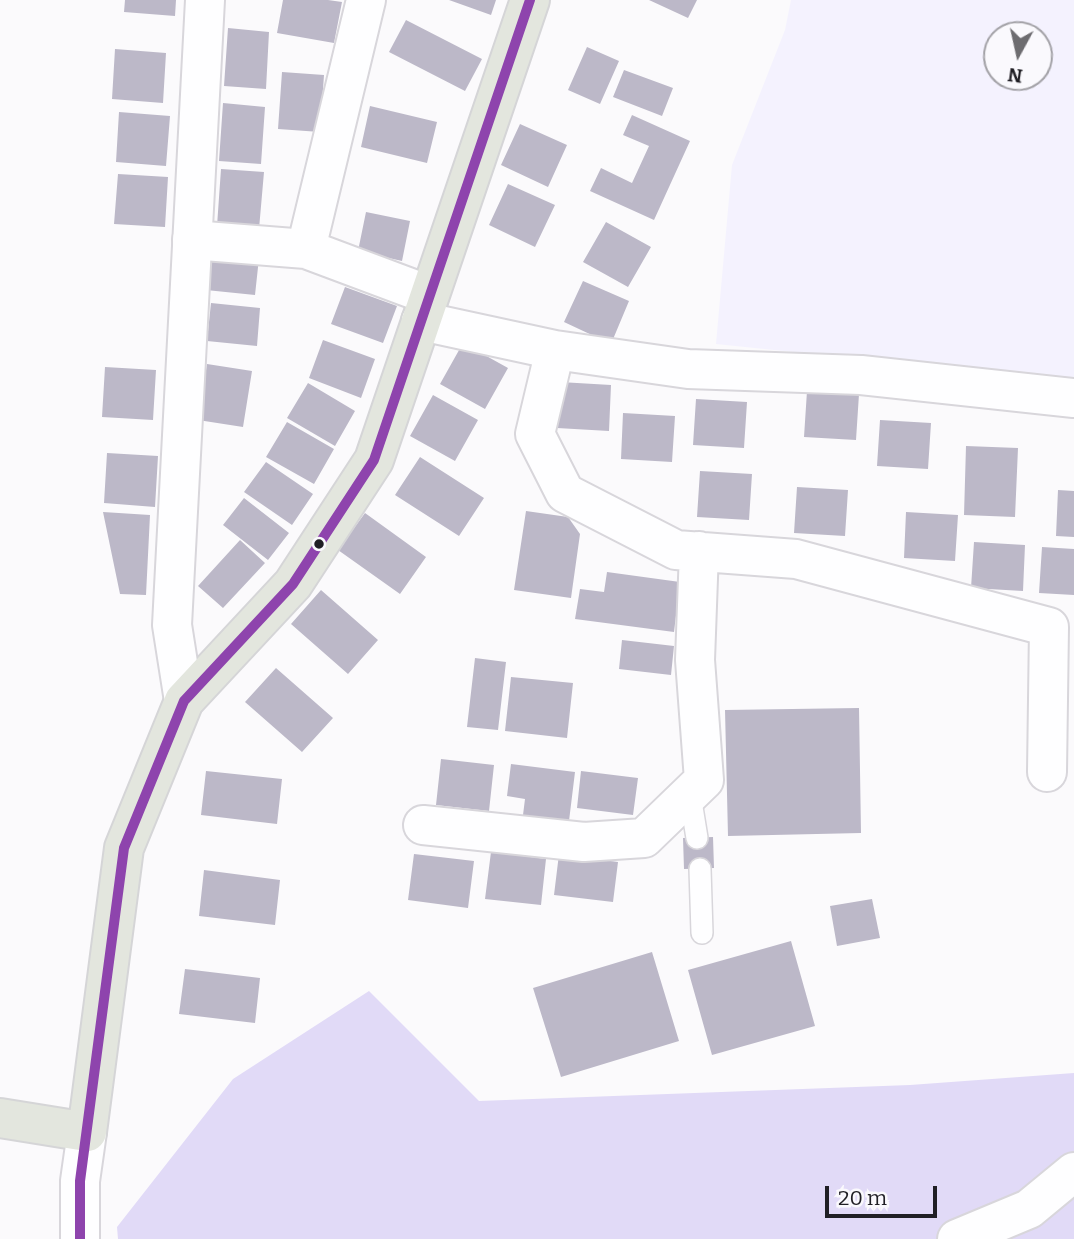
<!DOCTYPE html>
<html>
<head>
<meta charset="utf-8">
<style>
	body { margin:0 }
	#map { position:relative; width:1074px; height:1239px; overflow:hidden; background:#fbfafc; font-family:Bitter,serif }
	canvas { display:block }
	.north { position:absolute; left:983px; top:21px; width:70px; height:70px; box-sizing:border-box; background:#faf9fd; border:2px solid #a3a2a7; border-radius:50%; rotate:188deg; font-size:19px; font-weight:700; line-height:28px; text-align:center; color:#201f25 }
	.north::after { content:''; display:block; margin:auto; width:24px; height:32px; background:#6d6c70; clip-path:polygon(50% 0,100% 100%,50% 72%,0 100%) }
	.scale { position:absolute; left:825px; top:1186px; width:112px; height:32px; box-sizing:border-box; border:4px solid #201f25; border-top:0; padding-left:9px; font-size:21px; line-height:24px; white-space:nowrap; color:#201f25; -webkit-text-stroke:5px #faf9fd; paint-order:stroke }
</style>
</head>
<body>
<div id="map">
<canvas width="1074" height="1239"></canvas>
<div class="north">N</div>
<div class="scale">20 m</div>
</div>
<script>
const g = document.querySelector('canvas').getContext('2d');
g.lineJoin = 'round';
function fill(path, color) { g.fillStyle = color; g.fill(path, 'evenodd'); }
function trace(path, color, width, dash) { g.strokeStyle = color; g.lineWidth = width; g.lineCap = dash ? 'butt' : 'round'; g.setLineDash(dash || []); g.stroke(path); }
fill(new Path2D(`
	M791,0H1074V381L716,344L732,165L785,30ZM997,35H1039V77H997Z`), '#f4f2fe');
fill(new Path2D(`
	M369,991L479,1101L910,1085L1074,1073V1239H118L117,1227L233,1079Z`), '#e1daf7');
fill(new Path2D(`
	M125,0H176L175,16L124,12Z
	M283,0H328L342,2L334,43L277,33Z
	M449,0H496L491,15Z
	M649,0H697L688,18Z
	M406,20L482,59L465,91L389,52Z
	M228,28L269,32L266,89L224,86Z
	M587,47L619,61L600,104L568,90Z
	M115,49L166,53L163,103L112,99Z
	M624,70L673,88L662,116L613,97Z
	M282,72L324,75L320,132L278,129Z
	M223,103L265,107L261,164L219,161Z
	M370,106L437,122L427,163L361,147Z
	M119,112L170,116L166,166L116,162Z
	M632,115L690,141L654,220L590,191L601,168L632,183L649,146L623,135Z
	M520,124L567,145L548,187L501,165Z
	M221,169L264,172L259,229L217,226Z
	M118,174L168,177L165,227L114,224Z
	M508,184L555,205L535,247L489,225Z
	M366,212L410,221L402,261L358,251Z
	M606,222L651,247L628,287L583,262Z
	M210,252L259,258L255,295L206,290Z
	M583,281L629,301L611,344L564,322Z
	M345,287L397,306L383,343L331,324Z
	M211,303L260,308L257,346L207,341Z
	M323,340L375,359L361,398L309,378Z
	M463,343L508,368L485,409L440,384Z
	M207,364L252,371L243,427L198,420Z
	M105,367L156,370L153,420L102,417Z
	M560,382L611,385L609,431L557,428Z
	M308,383L355,411L335,446L287,418Z
	M807,391L859,394L856,440L804,437Z
	M433,395L478,420L455,461L410,436Z
	M696,399L747,402L744,448L693,445Z
	M623,413L675,416L672,462L621,459Z
	M880,420L931,423L928,469L877,466Z
	M287,422L334,449L314,484L266,457Z
	M966,446L1018,448L1015,517L964,515Z
	M107,453L158,456L155,507L104,503Z
	M420,457L484,498L459,536L395,495Z
	M266,462L313,494L292,525L244,492Z
	M700,471L752,474L749,520L697,517Z
	M797,487L848,490L845,536L794,533Z
	M1058,490L1074,491V537L1056,536Z
	M244,498L289,533L268,560L223,525Z
	M526,511L568,517L580,534L571,598L514,590Z
	M103,512L150,515L146,595L120,594Z
	M906,512L958,515L955,561L904,558Z
	M365,513L426,557L400,594L338,550Z
	M240,540L265,563L223,608L198,586Z
	M974,542L1025,545L1023,591L971,588Z
	M1042,547L1074,549V595L1039,593Z
	M607,572L680,582L674,632L575,619L580,589L604,592Z
	M321,590L378,640L348,674L291,624Z
	M622,640L674,646L671,675L619,669Z
	M475,658L506,662L498,730L467,727Z
	M276,668L333,718L302,752L245,702Z
	M511,677L573,683L567,738L505,731Z
	M859,708L861,833L728,836L725,710Z
	M441,759L494,765L489,811L436,805Z
	M511,764L575,772L569,821L523,815L525,799L507,796Z
	M206,771L282,779L277,824L201,815Z
	M581,771L638,778L633,815L577,808Z
	M713,837L714,868L684,869L683,838Z
	M491,852L546,859L541,905L485,899Z
	M414,854L474,861L468,908L408,900Z
	M559,854L618,862L613,902L554,895Z
	M204,870L280,880L275,925L199,916Z
	M872,899L880,938L837,946L830,906Z
	M791,941L815,1026L712,1055L688,970Z
	M652,952L679,1041L561,1077L533,988Z
	M185,969L260,978L255,1023L179,1014Z`), '#bcb8c8');
const service = new Path2D(`
	M690,795L697,838
	M700,869L702,933`);
const minor = new Path2D(`
	M192,240L306,249L429,295
	M306,249L366,0
	M421,321L555,350L688,369L861,375L1074,398
	M555,350L535,434L565,493L676,550L796,559L1049,627L1047,772
	M423,825L584,842L644,838L704,780L695,660L699,551`);
const tertiary = new Path2D(`
	M184,701L172,625L205,0
	M957,1239L1029,1209L1074,1172`);
const secondary = new Path2D(`
	M80,1239V1181L87,1132`);
const trunk = new Path2D(`
	M0,1118L87,1132L124,848L184,701L293,584L374,460L530,0`);
trace(service, '#d8d6db', 24);
trace(minor, '#d8d6db', 42);
trace(tertiary, '#d8d6db', 42);
trace(secondary, '#d8d6db', 42);
trace(trunk, '#d5d5d7', 42);
trace(service, '#fefeff', 21);
trace(minor, '#fefeff', 38);
trace(tertiary, '#fefeff', 38);
trace(secondary, '#fefeff', 38);
trace(trunk, '#e3e6de', 38);
trace(new Path2D(`
	M80,1239V1181L124,848L184,701L293,584L374,460L530,0`), '#8e44ad', 10);
for (const [x, y, r, color] of [
	[319,544,6,"#201f25"]
]) { const dot = new Path2D(); dot.arc(x, y, r, 0, 2 * Math.PI); g.fillStyle = color; g.fill(dot); trace(dot, '#faf9fd', 2.5); }
</script>
</body>
</html>
